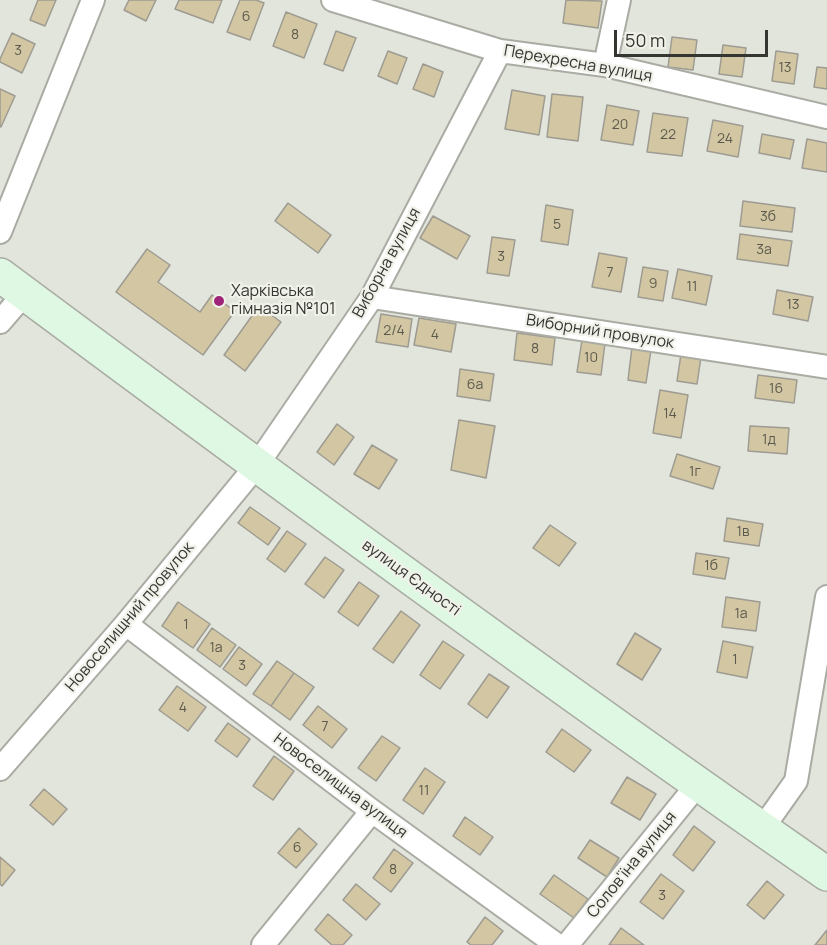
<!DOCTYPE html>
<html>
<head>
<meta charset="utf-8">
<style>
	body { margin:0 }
	#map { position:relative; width:827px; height:945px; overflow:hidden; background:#e2e5dc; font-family:Manrope,sans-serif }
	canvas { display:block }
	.scale { position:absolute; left:614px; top:30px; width:154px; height:27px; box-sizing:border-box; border:3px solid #353632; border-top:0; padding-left:8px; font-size:18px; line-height:21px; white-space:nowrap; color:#353632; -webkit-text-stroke:4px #f0f2e9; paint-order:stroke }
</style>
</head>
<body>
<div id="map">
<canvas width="827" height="945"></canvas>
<div class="scale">50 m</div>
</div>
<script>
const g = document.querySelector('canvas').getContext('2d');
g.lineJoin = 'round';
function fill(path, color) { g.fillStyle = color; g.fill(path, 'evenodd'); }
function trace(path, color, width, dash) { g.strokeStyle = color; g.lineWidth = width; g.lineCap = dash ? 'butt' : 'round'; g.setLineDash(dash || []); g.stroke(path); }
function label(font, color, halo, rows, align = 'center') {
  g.font = font + ' Manrope,sans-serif'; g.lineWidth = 4.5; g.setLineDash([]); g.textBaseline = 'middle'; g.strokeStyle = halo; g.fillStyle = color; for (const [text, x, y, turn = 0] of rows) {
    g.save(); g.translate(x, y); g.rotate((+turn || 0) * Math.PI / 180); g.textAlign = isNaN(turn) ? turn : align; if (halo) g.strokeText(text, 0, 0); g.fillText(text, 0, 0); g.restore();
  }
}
const building = new Path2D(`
	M38,0H56L45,26L30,20Z
	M129,0H156L146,21L124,10Z
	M179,0H222L213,23L175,9Z
	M240,0H256L264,3L250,40L227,32Z
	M566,0L602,1L598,28L563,23Z
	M286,12L317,24L304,58L273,46Z
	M336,31L356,38L343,71L324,64Z
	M12,33L35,44L22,73L0,62V59Z
	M672,37L697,40L693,70L668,67Z
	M723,45L746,48L742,77L719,74Z
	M388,51L407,58L397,84L378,76Z
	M776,51L798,54L794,84L772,81Z
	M423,64L443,72L434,97L413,89Z
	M817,67L827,68V89L814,87Z
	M0,89L15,96L1,127L0,126Z
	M512,90L545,96L539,135L505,129Z
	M552,94L583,97L578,141L547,137Z
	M607,105L639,111L633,145L601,140Z
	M653,113L688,118L682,156L647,152Z
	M713,120L743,126L738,157L707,151Z
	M762,134L794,140L790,159L759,153Z
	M807,139L827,143V172L802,168Z
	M743,201L795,208L792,232L740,226Z
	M288,203L331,235L318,253L275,221Z
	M546,205L573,210L568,245L541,241Z
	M433,216L470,236L457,259L420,238Z
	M740,234L792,241L788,266L737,259Z
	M492,237L515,240L509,276L487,273Z
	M147,249L170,265L158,282L200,312L212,295L235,311L203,355L116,292Z
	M599,253L627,258L621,292L592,287Z
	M643,267L668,271L663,301L638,297Z
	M678,269L712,276L706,305L672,298Z
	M777,290L813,297L808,321L773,314Z
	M259,306L281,322L245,371L224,355Z
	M381,314L412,319L408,347L376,342Z
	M419,318L456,324L451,352L414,345Z
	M517,333L555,338L552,365L514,360Z
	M582,340L605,343L601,375L577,372Z
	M632,347L651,350L646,383L628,380Z
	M681,354L701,357L697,384L677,381Z
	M460,369L494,374L490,401L457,396Z
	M758,375L797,380L794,403L755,398Z
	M660,390L688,395L681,438L653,433Z
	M459,420L495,426L486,478L451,470Z
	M337,424L354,437L334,465L317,452Z
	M750,426L789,428L787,454L748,451Z
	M372,445L397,460L379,489L354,474Z
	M677,454L720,467L713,489L670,476Z
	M250,507L280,528L268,545L238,523Z
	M727,518L763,524L759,546L724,541Z
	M550,525L576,543L559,566L533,548Z
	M287,531L306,544L285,572L267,559Z
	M696,553L729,558L725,579L693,574Z
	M325,557L344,570L324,598L305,584Z
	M359,582L379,596L358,626L338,612Z
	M726,597L760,602L756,631L722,627Z
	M178,602L210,624L193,648L162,626Z
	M401,611L420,625L393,663L373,649Z
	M212,628L236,645L220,667L197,650Z
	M635,633L661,649L642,680L617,664Z
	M443,641L464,655L440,689L420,675Z
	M723,641L753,647L747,678L717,672Z
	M239,647L262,664L246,686L223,669Z
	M277,661L294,673L271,706L253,694Z
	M294,673L314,687L290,720L271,706Z
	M489,674L509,687L487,718L468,704Z
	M177,686L206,707L188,731L159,710Z
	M318,706L347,729L332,748L303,725Z
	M228,723L250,739L237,757L215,741Z
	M562,729L591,750L574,772L546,752Z
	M382,736L400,748L376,781L358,768Z
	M274,756L294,771L273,800L253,786Z
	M425,768L445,782L423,814L403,800Z
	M627,777L656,794L640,820L611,803Z
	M44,789L67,809L53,825L30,805Z
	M465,817L493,837L480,855L453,836Z
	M694,826L715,842L693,871L673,855Z
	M299,828L317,844L296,868L278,853Z
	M590,840L619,858L607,877L578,858Z
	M394,849L413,863L391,892L373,878Z
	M0,857L15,870L2,886L0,884Z
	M661,874L684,891L663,919L640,902Z
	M554,875L588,899L574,918L540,894Z
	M767,881L784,895L764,919L747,905Z
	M356,884L380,904L366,920L343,900Z
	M328,914L352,935L343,945H332L315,930Z
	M485,917L503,931L492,945H471L467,942Z
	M621,928L644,945H609Z
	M827,930V945H815Z`);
fill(building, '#d2c7a2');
trace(building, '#9e9b92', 1.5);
const minor = new Path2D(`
	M333,0L500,51L605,65L827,117
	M605,65L619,0
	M0,232L93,0
	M372,297L827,367
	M0,322L25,293
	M126,624L372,811L557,945
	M0,769L126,624L257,465L372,297L500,51
	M762,829L796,781L827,597
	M263,945L372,811
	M567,945L698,784`);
const secondary = new Path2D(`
	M0,275C273,478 547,680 827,874`);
trace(minor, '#aaaca4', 26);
trace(secondary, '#aaaca4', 36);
trace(minor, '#fff', 22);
trace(secondary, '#dff8e3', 33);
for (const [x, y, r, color] of [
	[219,301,6,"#9f2378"]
]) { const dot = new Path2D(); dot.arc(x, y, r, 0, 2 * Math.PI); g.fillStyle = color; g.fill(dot); trace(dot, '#f0f2e9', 2); }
label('14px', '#5c5a4e', null, [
	["6",246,17],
	["8",295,35],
	["3",18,51],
	["13",785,68],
	["20",620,125],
	["22",668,135],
	["24",725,139],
	["3б",768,217],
	["5",557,225],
	["3а",764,250],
	["3",501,257],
	["7",610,273],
	["9",653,284],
	["11",692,287],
	["13",793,305],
	["2/4",394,331],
	["4",435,335],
	["8",535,349],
	["10",591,358],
	["6а",475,385],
	["16",776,389],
	["14",670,414],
	["1д",769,440],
	["1г",695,472],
	["1в",743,532],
	["1б",711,566],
	["1а",741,614],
	["1",186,625],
	["1а",216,648],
	["1",735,660],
	["3",242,666],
	["4",183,708],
	["7",325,727],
	["11",424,791],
	["6",297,848],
	["8",393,870],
	["3",662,896]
]);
label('16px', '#353632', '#f0f2e9', [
	["Перехресна вулиця",578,64,10],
	["Виборна вулиця",387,263,-61],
	["Виборний провулок",600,332,9],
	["вулиця Єдності",411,578,36],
	["Новоселищний провулок",130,617,-50],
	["Новоселищна вулиця",340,786,37],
	["Солов'їна вулиця",632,865,-51]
]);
label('16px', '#353632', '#f0f2e9', [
	["Харківська",231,292],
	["гімназія №101",231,310]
], 'left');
</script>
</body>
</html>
